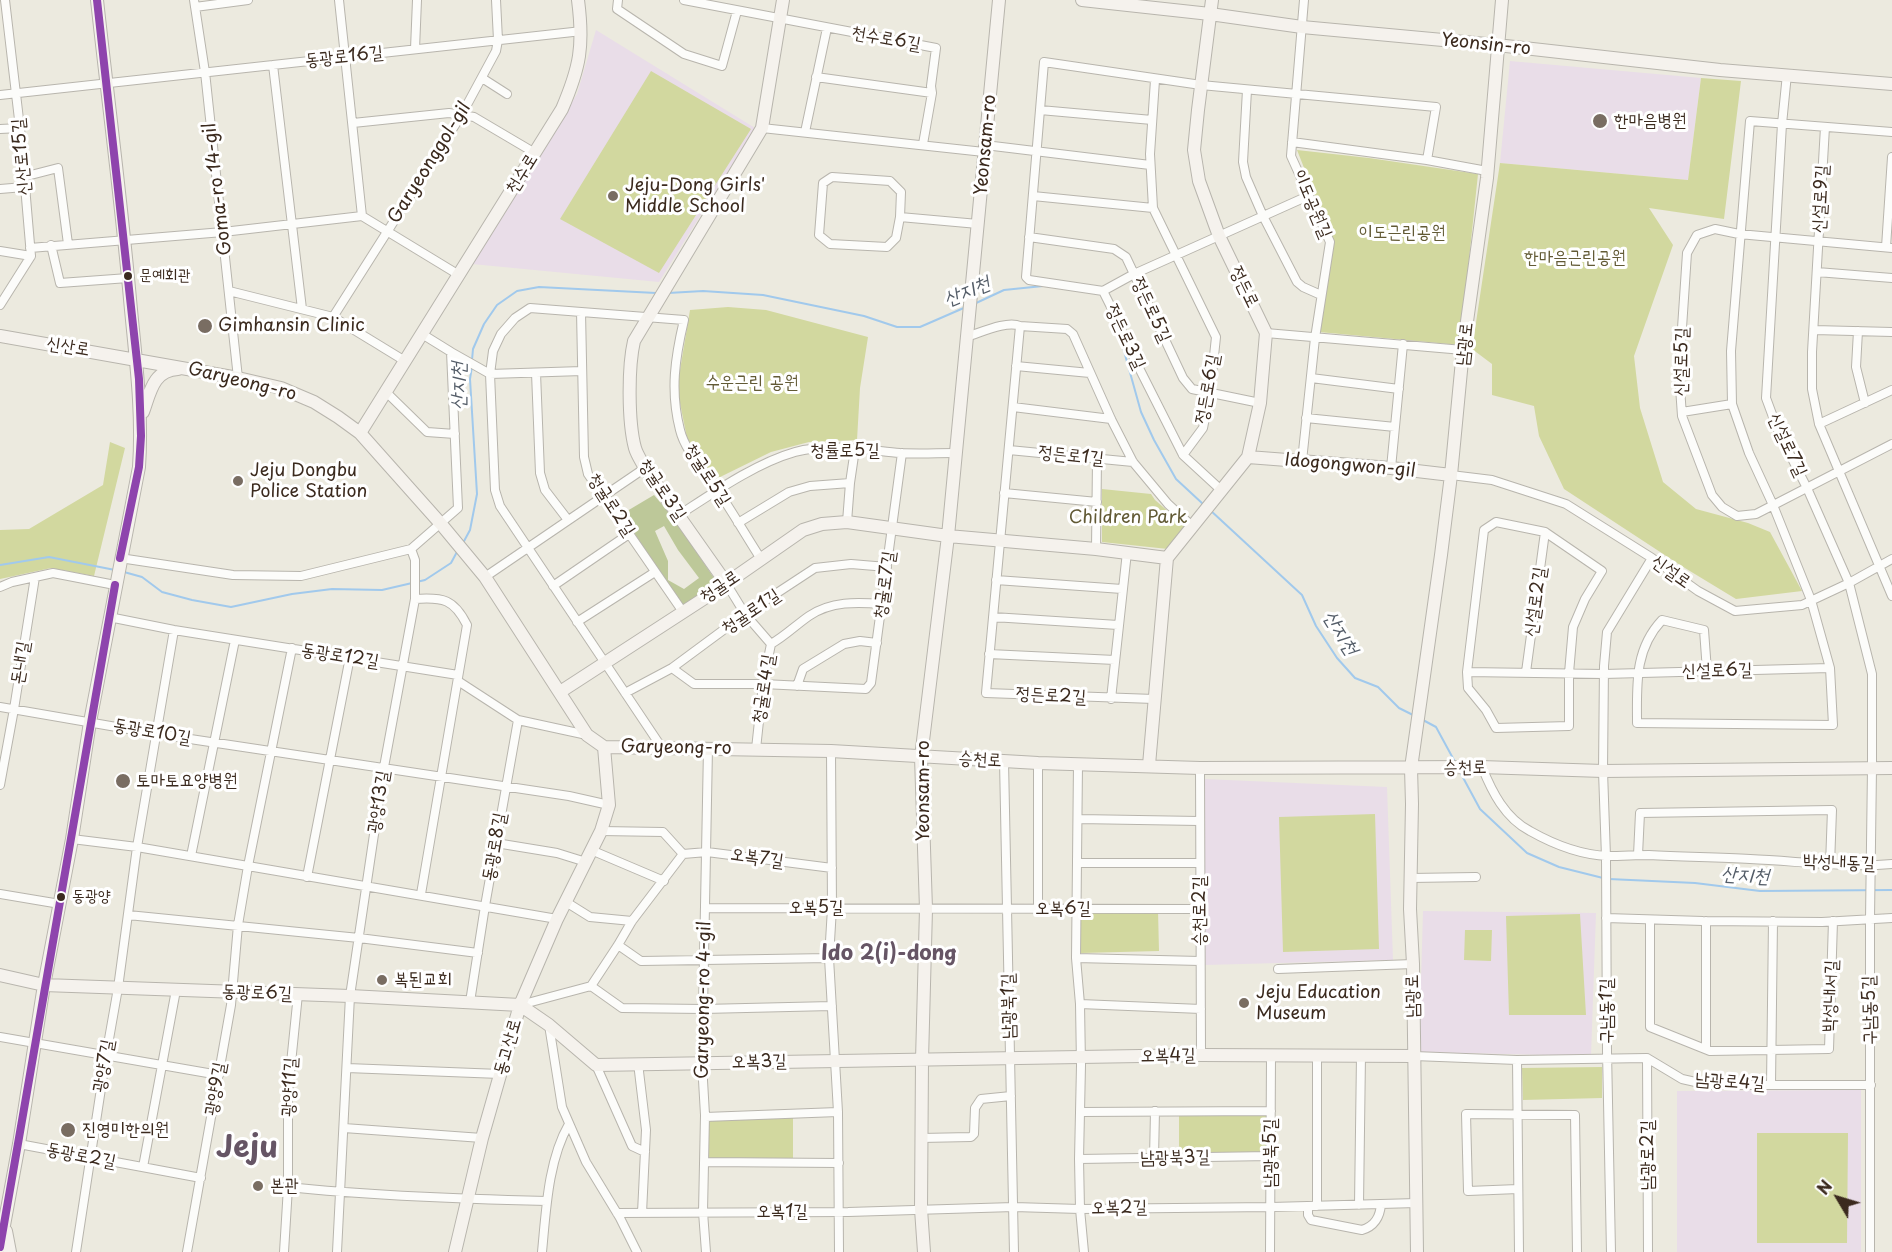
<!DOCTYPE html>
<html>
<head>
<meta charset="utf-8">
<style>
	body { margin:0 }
	#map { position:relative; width:1892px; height:1252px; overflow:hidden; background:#eceadf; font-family:"Playpen Sans",sans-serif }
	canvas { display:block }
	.north { position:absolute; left:1808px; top:1168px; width:60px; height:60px; -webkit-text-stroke:4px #fff; paint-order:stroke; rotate:308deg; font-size:16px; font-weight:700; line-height:24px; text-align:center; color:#3b2a1e }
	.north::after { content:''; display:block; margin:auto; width:21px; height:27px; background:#3b2a1e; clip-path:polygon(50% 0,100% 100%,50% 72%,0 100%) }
</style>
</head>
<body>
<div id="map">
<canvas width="1892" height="1252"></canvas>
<div class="north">N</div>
</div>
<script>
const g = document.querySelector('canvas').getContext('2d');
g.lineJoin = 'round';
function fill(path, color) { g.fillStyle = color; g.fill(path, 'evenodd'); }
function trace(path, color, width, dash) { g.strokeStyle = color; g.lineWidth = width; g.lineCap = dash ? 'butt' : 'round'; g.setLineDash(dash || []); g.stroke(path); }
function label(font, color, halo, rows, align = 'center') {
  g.font = font + ' "Playpen Sans","Poor Story",sans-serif'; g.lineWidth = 6; g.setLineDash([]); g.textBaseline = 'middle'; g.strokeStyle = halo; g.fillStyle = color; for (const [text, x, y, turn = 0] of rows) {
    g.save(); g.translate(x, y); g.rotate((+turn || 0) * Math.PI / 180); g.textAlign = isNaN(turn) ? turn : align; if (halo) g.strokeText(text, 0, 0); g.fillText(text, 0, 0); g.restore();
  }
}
fill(new Path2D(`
	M596,30L755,128L659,282L472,264L577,94Z
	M1510,61L1701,78L1688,180L1500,163Z
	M1204,779L1387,787L1393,960L1205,965Z
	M1423,911L1596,913L1591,1056L1419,1052Z
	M1861,1090V1252H1677V1091Z`), '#e9dde8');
fill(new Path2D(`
	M651,71L751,129L659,273L560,219Z
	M1701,78L1741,81L1724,219L1649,208L1673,245L1634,356L1640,408L1663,482L1696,509L1748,523L1770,532L1802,591L1736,599L1680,565L1564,489L1539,436L1534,406L1492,395V364L1472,349L1500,163L1688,180Z
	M1297,150L1369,158L1478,174L1460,345L1319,332L1333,241Z
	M728,307L766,310L868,337L860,388L857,440L809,442L771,452L714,480L687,438L677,388L690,310Z
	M110,442L125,448L94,576L51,568L0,579V530L29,529L103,485Z
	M1102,489L1151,494L1155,500L1185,526L1168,549L1102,542Z
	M1375,814L1379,949L1283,952L1279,817Z
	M1158,910L1159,951L1081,953L1080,912Z
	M1580,914L1586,1015H1509L1506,916Z
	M1465,930H1492L1491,961L1464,960Z
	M1602,1067V1098L1523,1100L1522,1068Z
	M1268,1115V1154L1179,1155V1116Z
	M793,1118V1158L708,1159V1119Z
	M1757,1133H1848L1847,1243H1757Z`), '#d2d89f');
fill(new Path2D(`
	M654,495L672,516L714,578L716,585L684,607L677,599L622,514ZM664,526L678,550L699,578L684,589L668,580V561L655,531Z`), '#bdc899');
trace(new Path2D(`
	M668,293L703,291L763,295L864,316L897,327H920L966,307
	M974,304L1004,290L1043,286
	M1119,333L1141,412L1154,440L1176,479L1203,504
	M472,360L473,349L484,324L497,305L517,291L539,287L656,293
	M1210,510L1302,595L1316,626L1337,658L1355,678L1378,687L1399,708L1413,715
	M463,543L470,530L477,494L470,379L472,366
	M0,565L49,557L115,570
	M124,572L142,577L162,592L192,600L231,607L292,594L332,589L382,590L425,580L451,563L458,550
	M1423,720L1436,727L1455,762
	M1460,772L1480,809L1527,853L1559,867L1603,878
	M1609,879L1695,883L1760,891L1892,890`), '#a1c9ec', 2);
const street = new Path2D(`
	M194,0L205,72L238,378
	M339,0L362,216
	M618,0L617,9L684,54L722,66L737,11
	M684,0L936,48L931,86L932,93L923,144
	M195,7L248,0
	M415,49L417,0
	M273,65L302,309
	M1787,74L1782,124L1766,398L1779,433L1807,488L1849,583L1872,674V768L1870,919V1252
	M816,77L932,93
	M482,78L507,94
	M1155,80L1150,154L1153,208L1216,337L1210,394L1203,428L1183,455
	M1247,90L1243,162L1246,177L1263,216L1297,282L1303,287L1321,295
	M0,95L582,31
	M1040,110L1152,120
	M353,123L449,113L474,117L535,153
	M1825,127L1812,352V389L1819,424L1892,596
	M762,128L984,152
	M0,129L20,128
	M805,132L827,28
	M1292,142L1427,160
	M985,145L1150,165
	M23,177L58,168L68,244
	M0,189L24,187
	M1033,196L1153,208
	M900,217L896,238L887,247L830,244L819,235L823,183L832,177L890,181L901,192L900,217L978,224
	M1029,237L1114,249L1126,257L1183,378L1192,389L1260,403
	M51,245L60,283L128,278
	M1886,247L1892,157
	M30,248L223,232L362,216L459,275
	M1892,248L1739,234L1715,229L1697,235L1687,253L1679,373L1682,416L1712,495L1722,507L1737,516L1756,514L1892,444
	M0,251L31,256
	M1817,272L1892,278
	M229,291L333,317L405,361
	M1103,291L1134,274L1308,196
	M0,305L31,256L20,128L5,0
	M581,312L584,457L588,474L683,612
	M333,317L462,114L496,51L498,40L496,0
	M1814,330L1892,332
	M1858,331L1856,367L1865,403
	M1266,333L1463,350
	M966,337C980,333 1007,320 1020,326
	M451,352L490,374L582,371
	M1016,366L1090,373
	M536,373L540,473L545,490L568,520
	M1311,378L1399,389
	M386,392L427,432L455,434
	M1013,407L1111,419
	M1682,412L1732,404
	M1306,418L1395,427
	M1819,424L1892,390
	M1009,450L1133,462
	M1302,461L1315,338L1330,242L1291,156L1304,0
	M1391,468L1403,344
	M1451,475L1492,480L1566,504L1652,558L1698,591L1735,611L1802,605L1849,583L1892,559
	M1221,490L1183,455L1134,358L1113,311L1103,291L1029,280L1026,277L1044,62L1201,85L1436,107L1427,160L1487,171
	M1004,493L1097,502
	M679,515C713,493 756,463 795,452C829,443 866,450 900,453C919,454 937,453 955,453
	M847,522L850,483L855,449
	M1496,522L1545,532L1602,571L1585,599L1573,627L1569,673V726L1496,728L1486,710L1468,688L1467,672L1484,530Z
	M738,523L789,492L810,486L850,483
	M1096,549L1097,459
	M120,558L233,575L301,576L411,549L458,508L451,352L422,334
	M485,577L645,468
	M996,580L1122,589
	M726,583L745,614L771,644
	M553,586L629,534
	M0,587L12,582L53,573L115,585
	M415,599C443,597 454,599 467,625L421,894
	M109,617L174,630L458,675
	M993,617L1118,625
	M577,622L655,572
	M989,654L1115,660
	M672,668L694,684H763L866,689L871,683L902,453
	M1707,671L1704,630L1662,620C1634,650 1637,685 1637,723L1833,725L1830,668L1811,600L1773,505L1749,453L1732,404L1731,351L1750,121L1892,132
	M1467,672L1604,674L1830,668
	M1526,672L1545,532
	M458,681L518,720L587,735
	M797,686L803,669L844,644L860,641L877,643
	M625,693L672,668L745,614L815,568L851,564L887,567
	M1111,699L1127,552
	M1154,699L986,693L1020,326L1067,329L1073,334L1111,419L1133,462L1168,504L1193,527
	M0,707L157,734L569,796L609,805
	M662,748L500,506L495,490L490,374L493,351L501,334L515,318L530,308L684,320C675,358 670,391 680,430C685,451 704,470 716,488C732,511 746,536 761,559
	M756,749L763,684L771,644C785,636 796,625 809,616C831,601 857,602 882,604
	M831,751L832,908L829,958L838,1112L839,1252
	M1004,761L1014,1252
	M1078,764L1076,958L1080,1004L1081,1065L1079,1159L1080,1209L1084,1252
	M1482,767C1492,792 1505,818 1530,831C1553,844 1582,855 1608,856C1622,856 1636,855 1649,855C1683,857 1717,857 1750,859C1798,861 1844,868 1892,864
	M1200,768L1201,1055
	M0,785L14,709L35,577
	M1078,819L1199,821
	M72,839L137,847L557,919
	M496,843L557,853L586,862
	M591,850L664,881
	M683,854L707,852L832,868
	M1638,855L1640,813L1832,810L1830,865
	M191,856L235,640
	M1077,863H1200
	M307,877L350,657
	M1411,878L1476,877
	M0,894L60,904
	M566,902L590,917L632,921
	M705,908L1200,909
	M1038,909V763
	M128,915L359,938L478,953
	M1606,918L1703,921L1822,922L1892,918
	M1650,920V1027L1710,1051L1829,1049L1833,921
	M618,945L641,961L829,958
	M1076,958L1200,961
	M1278,969L1413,964
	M591,986L618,945L632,921L683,854L663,832L601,831
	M470,1002L485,906L518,720
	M1080,1004L1201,1009
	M520,1005L591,986L622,1008L703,1009L832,1006
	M549,1025L562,1107L586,1162L620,1218L637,1252
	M0,1037L219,1075
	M1706,1049V921
	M1317,1055V1206
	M1414,1056L1517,1060L1647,1058L1682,1079L1709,1085H1871
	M1647,1058L1648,1252
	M1517,1060L1519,1252
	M638,1063L646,1130L642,1213
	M596,1065L632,1146L645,1152
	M347,1068L500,1074
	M1771,1085L1773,921
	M1080,1112L1271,1111
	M705,1117L838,1112
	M344,1128L482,1138
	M921,1138L971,1137L974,1134L975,1108L981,1099L1011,1096
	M19,1144L201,1178
	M1154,1158L1155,1111
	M1079,1159L1271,1156
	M704,1162L839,1163
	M143,1167L176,990
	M288,1187C374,1196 460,1199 547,1201
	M1518,1189L1468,1191L1466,1114L1575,1115L1577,1252
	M1359,1205L1361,1055
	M1308,1206V1215L1311,1220L1362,1230C1375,1226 1380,1217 1381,1204
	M617,1213L848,1212L1014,1207L1080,1209L1271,1207L1417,1203
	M76,1252L106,1056L118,988L137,847L174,630
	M187,1252L231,1005L238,925L248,866L292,648
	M284,1252L288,1187V1093L298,994
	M337,1252L350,996L384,767L415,599V560L411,549
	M542,1252C546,1211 548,1160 569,1124
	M706,1252L703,1212L705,1115L702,1063L708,748
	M1270,1252L1271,1055
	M1611,1252L1607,1051L1606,857L1603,771L1604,666L1607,632L1652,558`);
const secondary = new Path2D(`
	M1082,0L1210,14L1302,27L1497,45L1720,70L1892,84
	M0,336L238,378L281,388L314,402L338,417L360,433L441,524L485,577L587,735L604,747L831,751L1038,763L1200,768L1481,767L1603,771L1892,768
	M143,412C150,393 153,370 178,369
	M360,433L562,109C580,67 584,46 578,0
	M1248,457L1391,468L1451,475
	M726,583L645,468C642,462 637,455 635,448C628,422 628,367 634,341L762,128L783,0
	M560,692L711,594L803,530L822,524L847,522L948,536L1096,549L1167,558L1248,457L1260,403L1266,333L1219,236L1199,181L1194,150L1198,110L1212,0
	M1149,765L1167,558
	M0,975L44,985L350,996L520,1005L549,1025L596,1065L1201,1055L1414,1056
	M6,1231L10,1252
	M0,1247L19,1144L44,985L72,839L90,722L139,467C143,410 135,355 130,299C121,199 108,100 97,0
	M455,1252L482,1138L520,1005L557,919L601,831L609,805L604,747
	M924,1252L921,1209L922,1060L926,909L921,757L948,536L999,0
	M1417,1252L1413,964L1410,909L1412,804L1411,768L1441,555L1451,475L1463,350L1487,178L1502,0`);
trace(street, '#b8b5ad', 10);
trace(secondary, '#b8b5ad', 14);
trace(street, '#fcfcfa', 8);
trace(secondary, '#f5f2ed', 12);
trace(new Path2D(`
	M97,0L139,379L141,436L139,467L120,558
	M0,1247L115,585`), '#8e44ad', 8);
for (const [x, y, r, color] of [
	[1600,121,8,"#796d62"],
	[613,196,6,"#796d62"],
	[128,276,5,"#3b2a1e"],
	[205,326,8,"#796d62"],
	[238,481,6,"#796d62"],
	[123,781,8,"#796d62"],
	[61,897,5,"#3b2a1e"],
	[382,980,6,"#796d62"],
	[1244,1003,6,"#796d62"],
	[68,1130,8,"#796d62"],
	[258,1186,6,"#796d62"]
]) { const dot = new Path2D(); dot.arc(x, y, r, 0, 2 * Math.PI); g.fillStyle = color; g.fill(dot); trace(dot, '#fff', 2); }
label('16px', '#3b2a1e', '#fff', [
	["문예회관",139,276],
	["동광양",72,897]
], 'left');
label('18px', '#3b2a1e', '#fff', [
	["천수로6길",886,39,10],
	["Yeonsin-ro",1486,45,6],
	["동광로16길",344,57,-6],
	["Yeonsam-ro",986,145,-85],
	["신산로15길",22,157,-95],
	["Garyeonggol-gil",430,163,-58],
	["천수로",522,174,-58],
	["Goma-ro 14-gil",218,189,-97],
	["신설로9길",1821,199,-87],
	["이도공원길",1312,204,67],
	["정든로",1244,287,64],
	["정든로5길",1151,310,65],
	["정든로3길",1125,337,65],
	["남광로",1465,344,-84],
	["신산로",68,347,9],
	["신설로5길",1682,362,-89],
	["Garyeong-ro",242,382,14],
	["정든로6길",1208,389,-80],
	["신설로7길",1787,445,65],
	["청률로5길",845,451],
	["정든로1길",1071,456,6],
	["Idogongwon-gil",1350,466,5],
	["청귤로5길",707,475,57],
	["청귤로3길",662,490,56],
	["청귤로2길",611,505,57],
	["신설로",1671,572,35],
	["청귤로7길",885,585,-82],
	["청귤로",720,587,-34],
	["신설로2길",1536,602,-82],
	["청귤로1길",751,612,-34],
	["동광로12길",340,656,9],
	["돈내길",21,663,-81],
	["신설로6길",1717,671,-1],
	["청귤로4길",764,689,-81],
	["정든로2길",1051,696,3],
	["동광로10길",152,732,10],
	["Garyeong-ro",676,748,1],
	["승천로",980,760,3],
	["승천로",1465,768,-1],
	["Yeonsam-ro",924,791,-90],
	["광양13길",379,802,-81],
	["동광로8길",495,847,-80],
	["오복7길",757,858,8],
	["박성내동길",1839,863,2],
	["오복5길",816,908],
	["오복6길",1063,909],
	["승천로2길",1200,911,-90],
	["동광로6길",257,993,2],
	["남광로",1413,996,-91],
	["박성내서길",1831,996,-88],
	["Garyeong-ro 4-gil",704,1000,-89],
	["남광북1길",1009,1006,-91],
	["구남동5길",1870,1010,-91],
	["구남동1길",1607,1011,-90],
	["동고산로",508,1047,-74],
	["오복4길",1168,1056,-1],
	["오복3길",759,1062,-1],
	["광양7길",104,1066,-80],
	["남광로4길",1730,1082,4],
	["광양11길",290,1087,-87],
	["광양9길",216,1089,-80],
	["남광북5길",1271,1153,-90],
	["남광로2길",1648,1155,-90],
	["동광로2길",81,1156,11],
	["남광북3길",1175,1158,-1],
	["오복2길",1119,1208,-1],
	["오복1길",782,1212]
]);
label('18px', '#3b2a1e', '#fff', [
	["한마음병원",1614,121],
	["Jeju-Dong Girls'",625,186],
	["Middle School",625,207],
	["Gimhansin Clinic",218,326],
	["Jeju Dongbu",250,471],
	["Police Station",250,492],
	["토마토요양병원",136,781],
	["복된교회",394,980],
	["Jeju Education",1256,993],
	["Museum",1256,1014],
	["진영미한의원",82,1130],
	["본관",270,1186]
], 'left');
label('18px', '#625a35', '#fff', [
	["이도근린공원",1402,233],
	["한마음근린공원",1575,258],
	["수운근린 공원",752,383],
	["Children Park",1128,518]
]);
label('italic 20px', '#545d68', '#fff', [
	["산지천",967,292,-23],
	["산지천",459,386,-90],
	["산지천",1340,633,58],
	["산지천",1745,876,3]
]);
label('bold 21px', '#665565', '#fff', [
	["Ido 2(i)-dong",889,954]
]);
label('bold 30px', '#665565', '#fff', [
	["Jeju",247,1149]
]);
</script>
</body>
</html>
